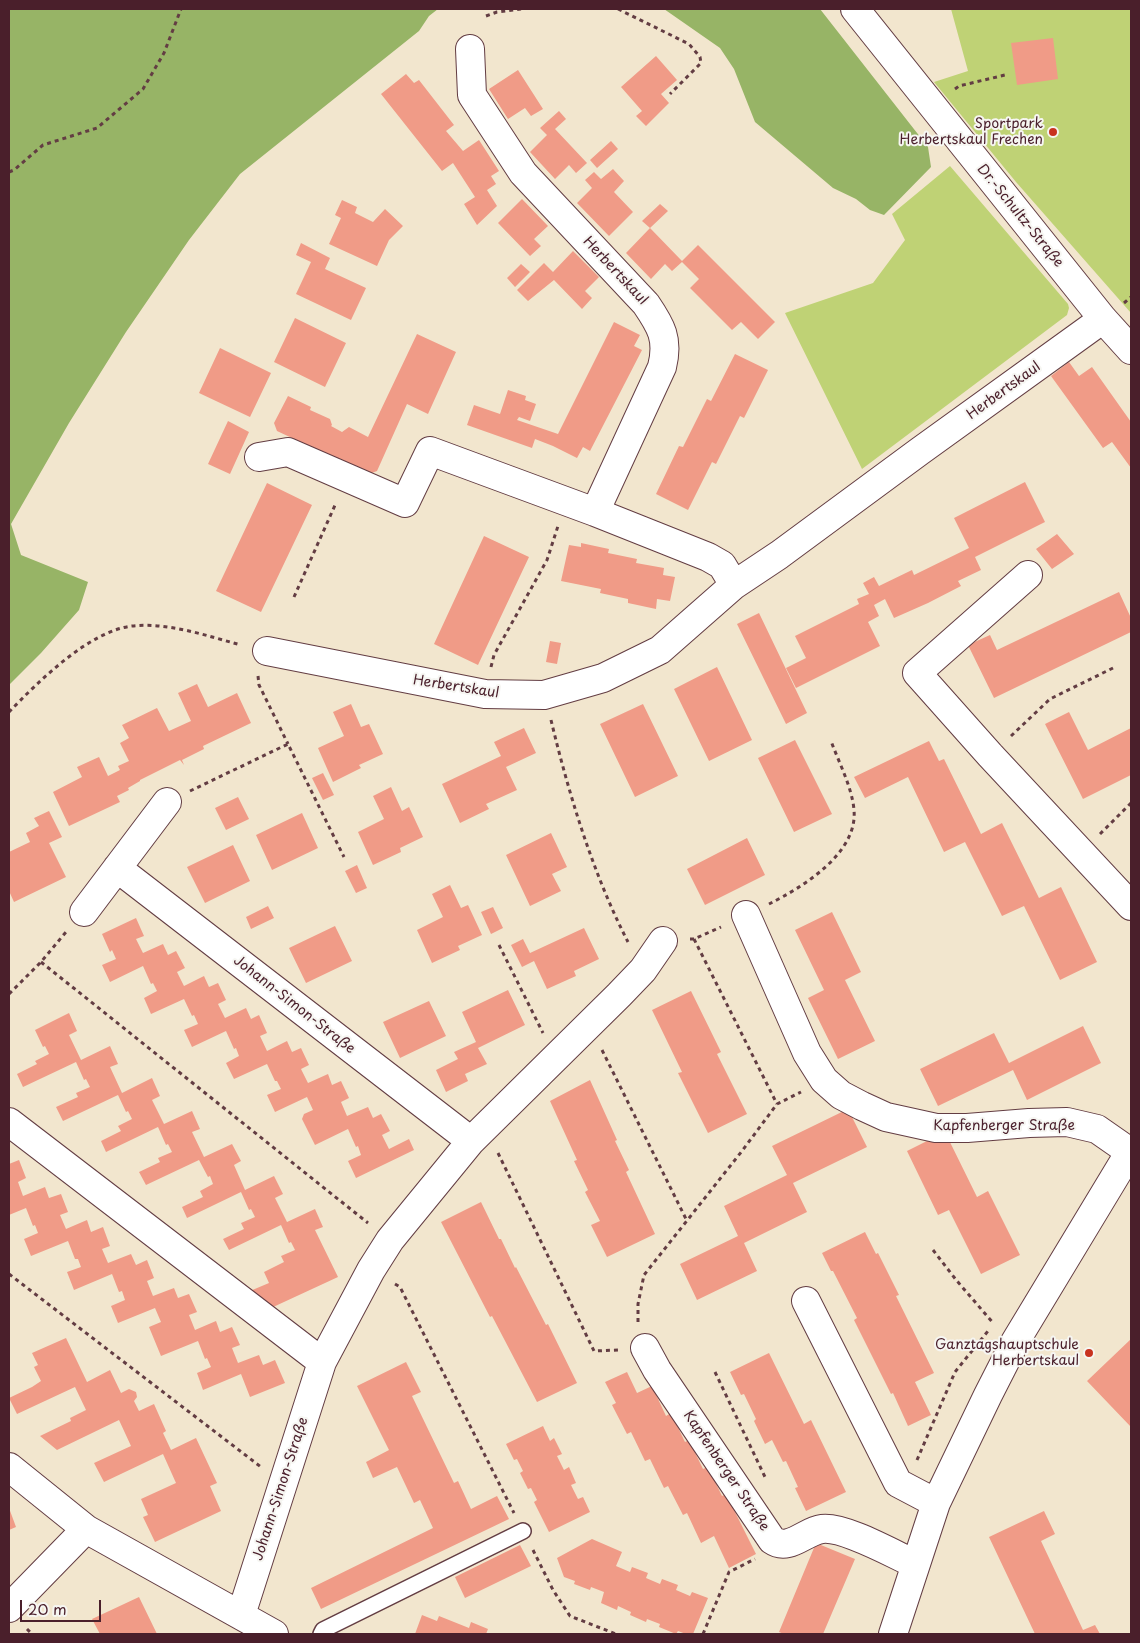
<!DOCTYPE html>
<html>
<head>
<meta charset="utf-8">
<style>
	body { margin:0 }
	#map { position:relative; width:1140px; height:1643px; overflow:hidden; background:#f2e6ce; font-family:"Playpen Sans",sans-serif }
	canvas { display:block }
	.frame { position:absolute; inset:0; border:10px solid #4a1f2b; pointer-events:none }
	.scale { position:absolute; left:20px; top:1600px; width:81px; height:22px; box-sizing:border-box; border:2px solid #4a1f2b; border-top:0; padding-left:6px; font-size:15px; line-height:18px; white-space:nowrap; color:#4a1f2b; -webkit-text-stroke:4px #f6f6f2; paint-order:stroke }
</style>
</head>
<body>
<div id="map">
<canvas width="1140" height="1643"></canvas>
<div class="frame"></div>
<div class="scale">20 m</div>
</div>
<script>
const g = document.querySelector('canvas').getContext('2d');
g.lineJoin = 'round';
function fill(path, color) { g.fillStyle = color; g.fill(path, 'evenodd'); }
function trace(path, color, width, dash) { g.strokeStyle = color; g.lineWidth = width; g.lineCap = dash ? 'butt' : 'round'; g.setLineDash(dash || []); g.stroke(path); }
function label(font, color, halo, rows, align = 'center') {
  g.font = font + ' "Playpen Sans",sans-serif'; g.lineWidth = 4; g.setLineDash([]); g.textBaseline = 'middle'; g.strokeStyle = halo; g.fillStyle = color; for (const [text, x, y, turn = 0] of rows) {
    g.save(); g.translate(x, y); g.rotate((+turn || 0) * Math.PI / 180); g.textAlign = isNaN(turn) ? turn : align; if (halo) g.strokeText(text, 0, 0); g.fillText(text, 0, 0); g.restore();
  }
}
fill(new Path2D(`
	M951,9H1131V313L1016,182L934,82L968,71Z
	M950,166L1068,304L1069,308L1067,315L862,469L785,313L873,283L905,240L892,214Z`), '#bfd275');
fill(new Path2D(`
	M9,9H438L429,16L419,31L240,174L189,240L126,332L69,423L11,524L21,555L88,582L79,610L41,653L9,685Z
	M664,9H820L928,147L931,167L884,215L870,210L856,199L833,188L755,122L734,69L720,48Z`), '#97b466');
fill(new Path2D(`
	M1053,38L1058,79L1017,85L1011,43Z
	M656,56L677,80L661,94L669,103L646,126L636,116L642,111L621,87Z
	M518,70L543,109L531,116L525,108L508,119L489,89Z
	M406,74L414,83L419,80L454,125L446,131L463,151L479,140L499,171L491,176L496,184L487,190L497,206L477,225L464,204L475,197L453,163L442,171L381,94Z
	M559,111L566,119L555,129L587,163L576,173L569,165L555,179L530,152L547,135L540,128Z
	M611,141L618,149L597,168L590,160Z
	M613,169L624,181L614,192L633,212L609,236L577,203L592,188L585,180L594,172L601,179Z
	M522,199L548,226L534,239L541,246L530,256L498,223Z
	M342,200L357,207L355,213L373,222L385,209L403,226L389,240L377,266L329,244L341,218L335,215Z
	M660,204L668,211L650,228L682,261L698,245L775,322L758,339L741,322L732,330L690,288L699,279L682,262L672,271L665,264L651,279L626,253L650,228L642,221Z
	M301,243L330,258L325,269L366,288L351,320L296,294L311,262L296,255Z
	M573,251L599,277L585,291L592,298L582,309L554,280L528,301L517,290L544,263L553,272Z
	M521,264L530,272L515,287L507,278Z
	M295,318L346,343L325,387L274,362Z
	M614,322L640,335L634,346L642,350L590,451L583,447L577,458L553,446L535,439L532,448L467,425L474,405L500,414L508,390L526,396L525,400L536,404L530,421L519,417L517,420L558,434Z
	M417,334L456,352L428,414L407,404L377,471L369,474L277,431L274,423L288,396L311,407L310,410L330,419L332,425L331,426L342,432L349,427L368,437Z
	M220,348L271,373L250,417L199,393Z
	M735,354L768,370L744,418L740,416L716,464L712,462L688,510L656,494L679,446L683,447L707,399L711,401Z
	M1069,362L1079,376L1092,367L1131,422V468L1112,442L1103,448L1051,376Z
	M228,421L249,432L230,474L208,464Z
	M1025,482L1045,522L975,557L981,570L958,581L961,586L928,603L894,618L885,599L874,605L879,616L868,622L880,646L796,688L786,668L806,658L795,636L859,604L857,599L869,594L863,583L874,577L879,586L912,570L914,575L969,548L954,518Z
	M267,483L312,505L261,612L216,591Z
	M1057,534L1074,554L1052,569L1036,549Z
	M484,536L529,557L478,665L434,644Z
	M581,543L609,549L608,553L637,559L636,563L664,568L663,575L675,577L670,601L657,599L656,609L628,603V599L600,593L601,589L561,581L569,545L581,547Z
	M1119,592L1131,618V632L994,698L968,645L990,635L997,650Z
	M759,613L807,713L786,724L737,624Z
	M550,641L561,643L557,664L546,662Z
	M717,667L752,740L709,761L674,689Z
	M197,684L208,707L237,693L251,723L203,746L204,749L182,760L184,765L180,760L140,780V781L128,788L129,790L117,796L120,802L69,826L53,792L82,777L77,767L99,757L108,776L120,770L118,766L129,761L120,743L129,738L122,725L157,708L169,731L191,721L178,693Z
	M351,704L361,727L369,724L383,754L359,765L361,768L333,782L318,748L344,736L333,712Z
	M643,704L678,776L635,797L600,724Z
	M1069,712L1088,750L1131,728V775L1083,799L1045,724Z
	M524,728L536,753L506,767L517,790L486,804L489,809L460,823L442,784L501,756L494,742Z
	M795,740L832,814L794,832L758,758Z
	M929,741L939,761L944,759L981,834L1002,823L1039,898L1061,887L1097,962L1060,980L1024,906L1002,916L965,842L944,852L908,777L865,798L854,777Z
	M323,773L334,795L323,800L312,778Z
	M391,787L402,811L409,807L423,837L400,848L401,852L373,865L358,832L384,819L373,796Z
	M238,797L249,819L226,830L215,808Z
	M49,811L62,837L49,843L66,877L14,902L9,891V852L30,842L26,833L39,826L34,818Z
	M302,813L318,848L272,870L256,835Z
	M551,833L567,867L552,874L561,891L530,906L506,855Z
	M747,838L765,875L705,905L687,869Z
	M233,845L250,881L205,903L187,867Z
	M357,865L367,888L356,893L345,871Z
	M450,885L461,908L468,905L482,935L458,946L460,950L432,963L417,930L443,917L432,894Z
	M268,906L274,918L251,929L246,917Z
	M493,907L503,928L491,934L481,912Z
	M832,912L861,972L845,980L875,1041L838,1059L808,998L824,990L795,930Z
	M136,918L144,936L136,939L143,953L163,944L168,955L176,951L185,968L177,972L184,986L204,976L209,987L218,983L226,1000L218,1004L225,1018L246,1008L251,1019L259,1015L267,1033L260,1036L267,1051L287,1041L292,1052L301,1048L309,1065L301,1069L308,1083L328,1074L332,1085L341,1081L349,1098L341,1102L347,1116L368,1107L373,1118L381,1114L390,1131L382,1135L389,1149L409,1139L414,1150L356,1178L348,1161L361,1155L358,1146L356,1147L348,1129L315,1145L302,1119L304,1114L313,1110L307,1097L275,1112L267,1095L281,1089L277,1081H275L267,1064L234,1079L226,1063L239,1056L236,1048L234,1049L226,1031L192,1047L184,1030L198,1024L194,1015L192,1016L184,999L151,1014L144,998L157,991L153,983L151,984L143,966L110,982L102,965L116,959L112,950L110,952L102,934Z
	M335,926L352,961L306,983L289,948Z
	M584,928L599,959L574,971L576,976L547,989L534,961L522,967L511,945L523,939L530,953Z
	M508,990L525,1025L478,1048L487,1064L465,1074L468,1081L446,1092L436,1070L458,1059L454,1052L476,1042L462,1012Z
	M691,991L721,1052L717,1054L747,1114L708,1133L678,1073L682,1072L652,1010Z
	M429,1001L446,1036L400,1058L383,1022Z
	M69,1013L77,1031L69,1035L81,1060L110,1046L118,1064L110,1067L122,1093L152,1078L160,1096L152,1100L164,1124L192,1111L200,1129L192,1132L204,1157L232,1144L241,1161L234,1165L245,1190L274,1176L283,1194L275,1198L287,1222L315,1209L323,1227L315,1230L338,1277L271,1308L250,1291L269,1283L264,1272L284,1262L281,1256L295,1250L291,1242L289,1243L281,1225L229,1250L223,1239L244,1229L241,1223L255,1217L251,1209L249,1210L241,1192L187,1218L182,1207L203,1197L200,1191L213,1184L210,1176L208,1177L199,1160L146,1185L139,1172L160,1162L158,1158L172,1152L168,1144L166,1145L158,1127L106,1152L101,1141L121,1131L118,1126L132,1119L128,1111L126,1112L118,1095L63,1121L56,1107L78,1097L76,1093L90,1087L86,1079L84,1080L76,1062L23,1087L17,1074L37,1064L35,1061L49,1054L45,1046L43,1047L35,1030Z
	M1083,1026L1101,1063L1027,1100L1013,1070L938,1106L920,1069L994,1033L1009,1063Z
	M590,1080L617,1140L615,1141L629,1170L626,1172L655,1234L607,1257L591,1225L600,1221L585,1192L588,1190L574,1161L577,1160L550,1101Z
	M848,1109L867,1147L793,1183L807,1212L744,1243L757,1271L697,1300L680,1264L738,1236L724,1206L787,1175L772,1146Z
	M945,1132L977,1197L988,1191L1020,1255L981,1274L949,1210L938,1215L907,1151Z
	M19,1160L26,1178L18,1182L23,1196L45,1187L49,1198L61,1194L68,1212L60,1215L66,1229L87,1220L91,1232L103,1227L110,1246L102,1249L108,1263L131,1254L136,1265L147,1260L154,1278L147,1281L153,1296L174,1288L178,1298L189,1294L197,1312L189,1315L195,1330L216,1321L220,1332L232,1327L240,1345L232,1348L238,1363L259,1355L263,1365L275,1360L285,1383L250,1397L241,1374L203,1390L197,1373L211,1367L207,1358L205,1359L198,1341L161,1356L149,1327L161,1322L155,1308L118,1323L111,1306L125,1300L122,1291L119,1292L112,1274L74,1290L67,1272L81,1267L78,1259H75L68,1241L31,1256L24,1239L38,1233L35,1225L33,1226L26,1208L9,1215V1164Z
	M481,1202L499,1239H501L515,1268L516,1267L546,1325L548,1324L577,1383L537,1402L492,1316L490,1317L441,1222Z
	M865,1232L876,1254L878,1253L899,1295L896,1296L934,1373L915,1382L931,1415L908,1426L893,1393L891,1394L854,1320L857,1318L833,1271H831L822,1253Z
	M66,1338L87,1382L110,1370L121,1393L129,1389L136,1392L137,1397L134,1401L139,1411L154,1404L166,1431L163,1433L171,1450L196,1438L217,1483L210,1486L221,1511L155,1542L143,1517L148,1515L141,1499L176,1483L163,1454L104,1482L94,1463L131,1446L119,1420L57,1450L40,1436L71,1421L70,1418L86,1410L75,1387L17,1414L9,1398L32,1387L41,1381L34,1367L38,1365L32,1353Z
	M1131,1339V1427L1087,1381Z
	M769,1353L804,1424L811,1420L846,1492L806,1511L795,1488L798,1487L786,1461L783,1462L772,1440L765,1444L754,1421L756,1419L744,1394L741,1395L730,1372Z
	M406,1362L421,1392L412,1396L454,1483L458,1481L471,1509L497,1496L509,1519L321,1609L311,1588L433,1528L420,1500L414,1503L397,1467L373,1478L366,1462L389,1450L357,1386Z
	M627,1372L637,1393L652,1386L666,1416L671,1413L685,1442L689,1440L703,1469L708,1467L722,1496L726,1494L756,1554L729,1568L714,1536L701,1543L687,1513L683,1515L668,1486L664,1488L650,1459L645,1461L631,1432L627,1434L612,1405L616,1403L605,1382Z
	M543,1426L550,1441L554,1438L562,1454L557,1456L564,1470L569,1467L576,1483L571,1485L578,1499L583,1497L590,1512L549,1532L534,1502L537,1500L531,1488L528,1489L520,1473L523,1471L517,1459L514,1460L506,1444Z
	M9,1508L16,1527L9,1530Z
	M1044,1511L1055,1534L1041,1541L1083,1630L1095,1625L1100,1634H1035L989,1537Z
	M592,1539L622,1552L616,1566L630,1572L632,1567L648,1573L646,1578L660,1584L662,1579L678,1585L676,1590L690,1596L692,1592L708,1598L693,1634H686L678,1631L676,1634L659,1627L660,1624L647,1619L646,1622L630,1615L631,1612L618,1606L617,1610L601,1603L604,1592L591,1587L590,1590L574,1584L575,1581L564,1577L557,1558Z
	M816,1543L855,1559L823,1634H784L779,1632Z
	M520,1545L531,1566L465,1598L455,1577Z
	M139,1597L157,1634H100L92,1619Z
	M422,1615L437,1621L439,1616L469,1628L471,1622L488,1629L486,1634H415Z`), '#f09b87');
const service = new Path2D(`
	M321,1634L323,1630L523,1531`);
const minor = new Path2D(`
	M855,9L1103,319L1131,350
	M470,49L472,95L523,173L646,304C661,326 669,339 662,367L595,512
	M259,457L288,452L405,503L430,451L595,512L708,557L722,565L734,585
	M1028,575L917,673L990,755L1131,906
	M267,651L485,694L544,695L603,678L660,650L734,585L779,555L920,451L1103,319
	M117,868L471,1141
	M84,912L167,802
	M746,915L807,1053L824,1080L841,1095L862,1106L886,1117L936,1128H967L1029,1123L1067,1122L1097,1129L1130,1152
	M9,1122L322,1362
	M806,1301L898,1483L936,1503
	M645,1348L657,1370L772,1540C789,1552 805,1531 822,1529C844,1526 893,1554 915,1564
	M9,1467L86,1529L274,1634
	M9,1608L86,1529
	M241,1615L322,1362L371,1270L390,1240L471,1141L619,995L643,970L663,941
	M893,1634L936,1503L988,1395L1015,1342L1131,1150`);
trace(service, '#633d43', 18);
trace(minor, '#633d43', 30);
trace(new Path2D(`
	M618,9L689,44L700,57L701,63L670,94
	M486,16L497,12L521,9
	M955,89L959,86L1005,75
	M9,172L14,170L43,145L97,128L143,89L164,53L181,9
	M1124,303L1131,297
	M294,597L336,503
	M491,667L494,655L547,560L558,526
	M258,676L259,685L262,691L288,744
	M9,712C38,682 89,631 132,626C168,622 207,636 241,645
	M551,720C569,795 593,874 628,942
	M1011,736L1050,699L1115,667
	M190,791L288,744L344,857
	M1100,834L1131,803
	M769,904C803,887 858,853 854,810C852,787 839,763 831,741
	M690,939H694L721,927
	M694,939L777,1104
	M499,945L543,1033
	M41,962L368,1223
	M9,994L41,962L66,932
	M602,1050L687,1221
	M498,1153L594,1351L618,1350
	M933,1250L957,1281L994,1324
	M9,1274L261,1467
	M395,1284L400,1287L514,1513
	M638,1322V1304L644,1275L742,1151L777,1104L801,1092
	M715,1372L765,1477
	M917,1460L955,1372L988,1331
	M533,1550L553,1590L570,1616L616,1634
	M27,1629L32,1634
	M703,1634L729,1572L755,1559`), '#633d43', 3, [4, 4]);
trace(service, '#fff', 15);
trace(minor, '#fff', 28);
for (const [x, y, r, color] of [
	[1053,132,5,"#c8321e"],
	[1089,1353,5,"#c8321e"]
]) { const dot = new Path2D(); dot.arc(x, y, r, 0, 2 * Math.PI); g.fillStyle = color; g.fill(dot); trace(dot, '#f6f6f2', 2); }
label('14px', '#4a1f2b', '#f6f6f2', [
	["Sportpark",1043,124],
	["Herbertskaul Frechen",1043,140],
	["Ganztagshauptschule",1079,1345],
	["Herbertskaul",1079,1361]
], 'right');
label('14px', '#4a1f2b', '#f6f6f2', [
	["Dr.-Schultz-Straße",1020,216,51],
	["Herbertskaul",615,271,47],
	["Herbertskaul",1004,391,-36],
	["Herbertskaul",456,687,9],
	["Johann-Simon-Straße",294,1005,38],
	["Kapfenberger Straße",1004,1126],
	["Kapfenberger Straße",726,1471,56],
	["Johann-Simon-Straße",281,1489,-72]
]);
</script>
</body>
</html>
